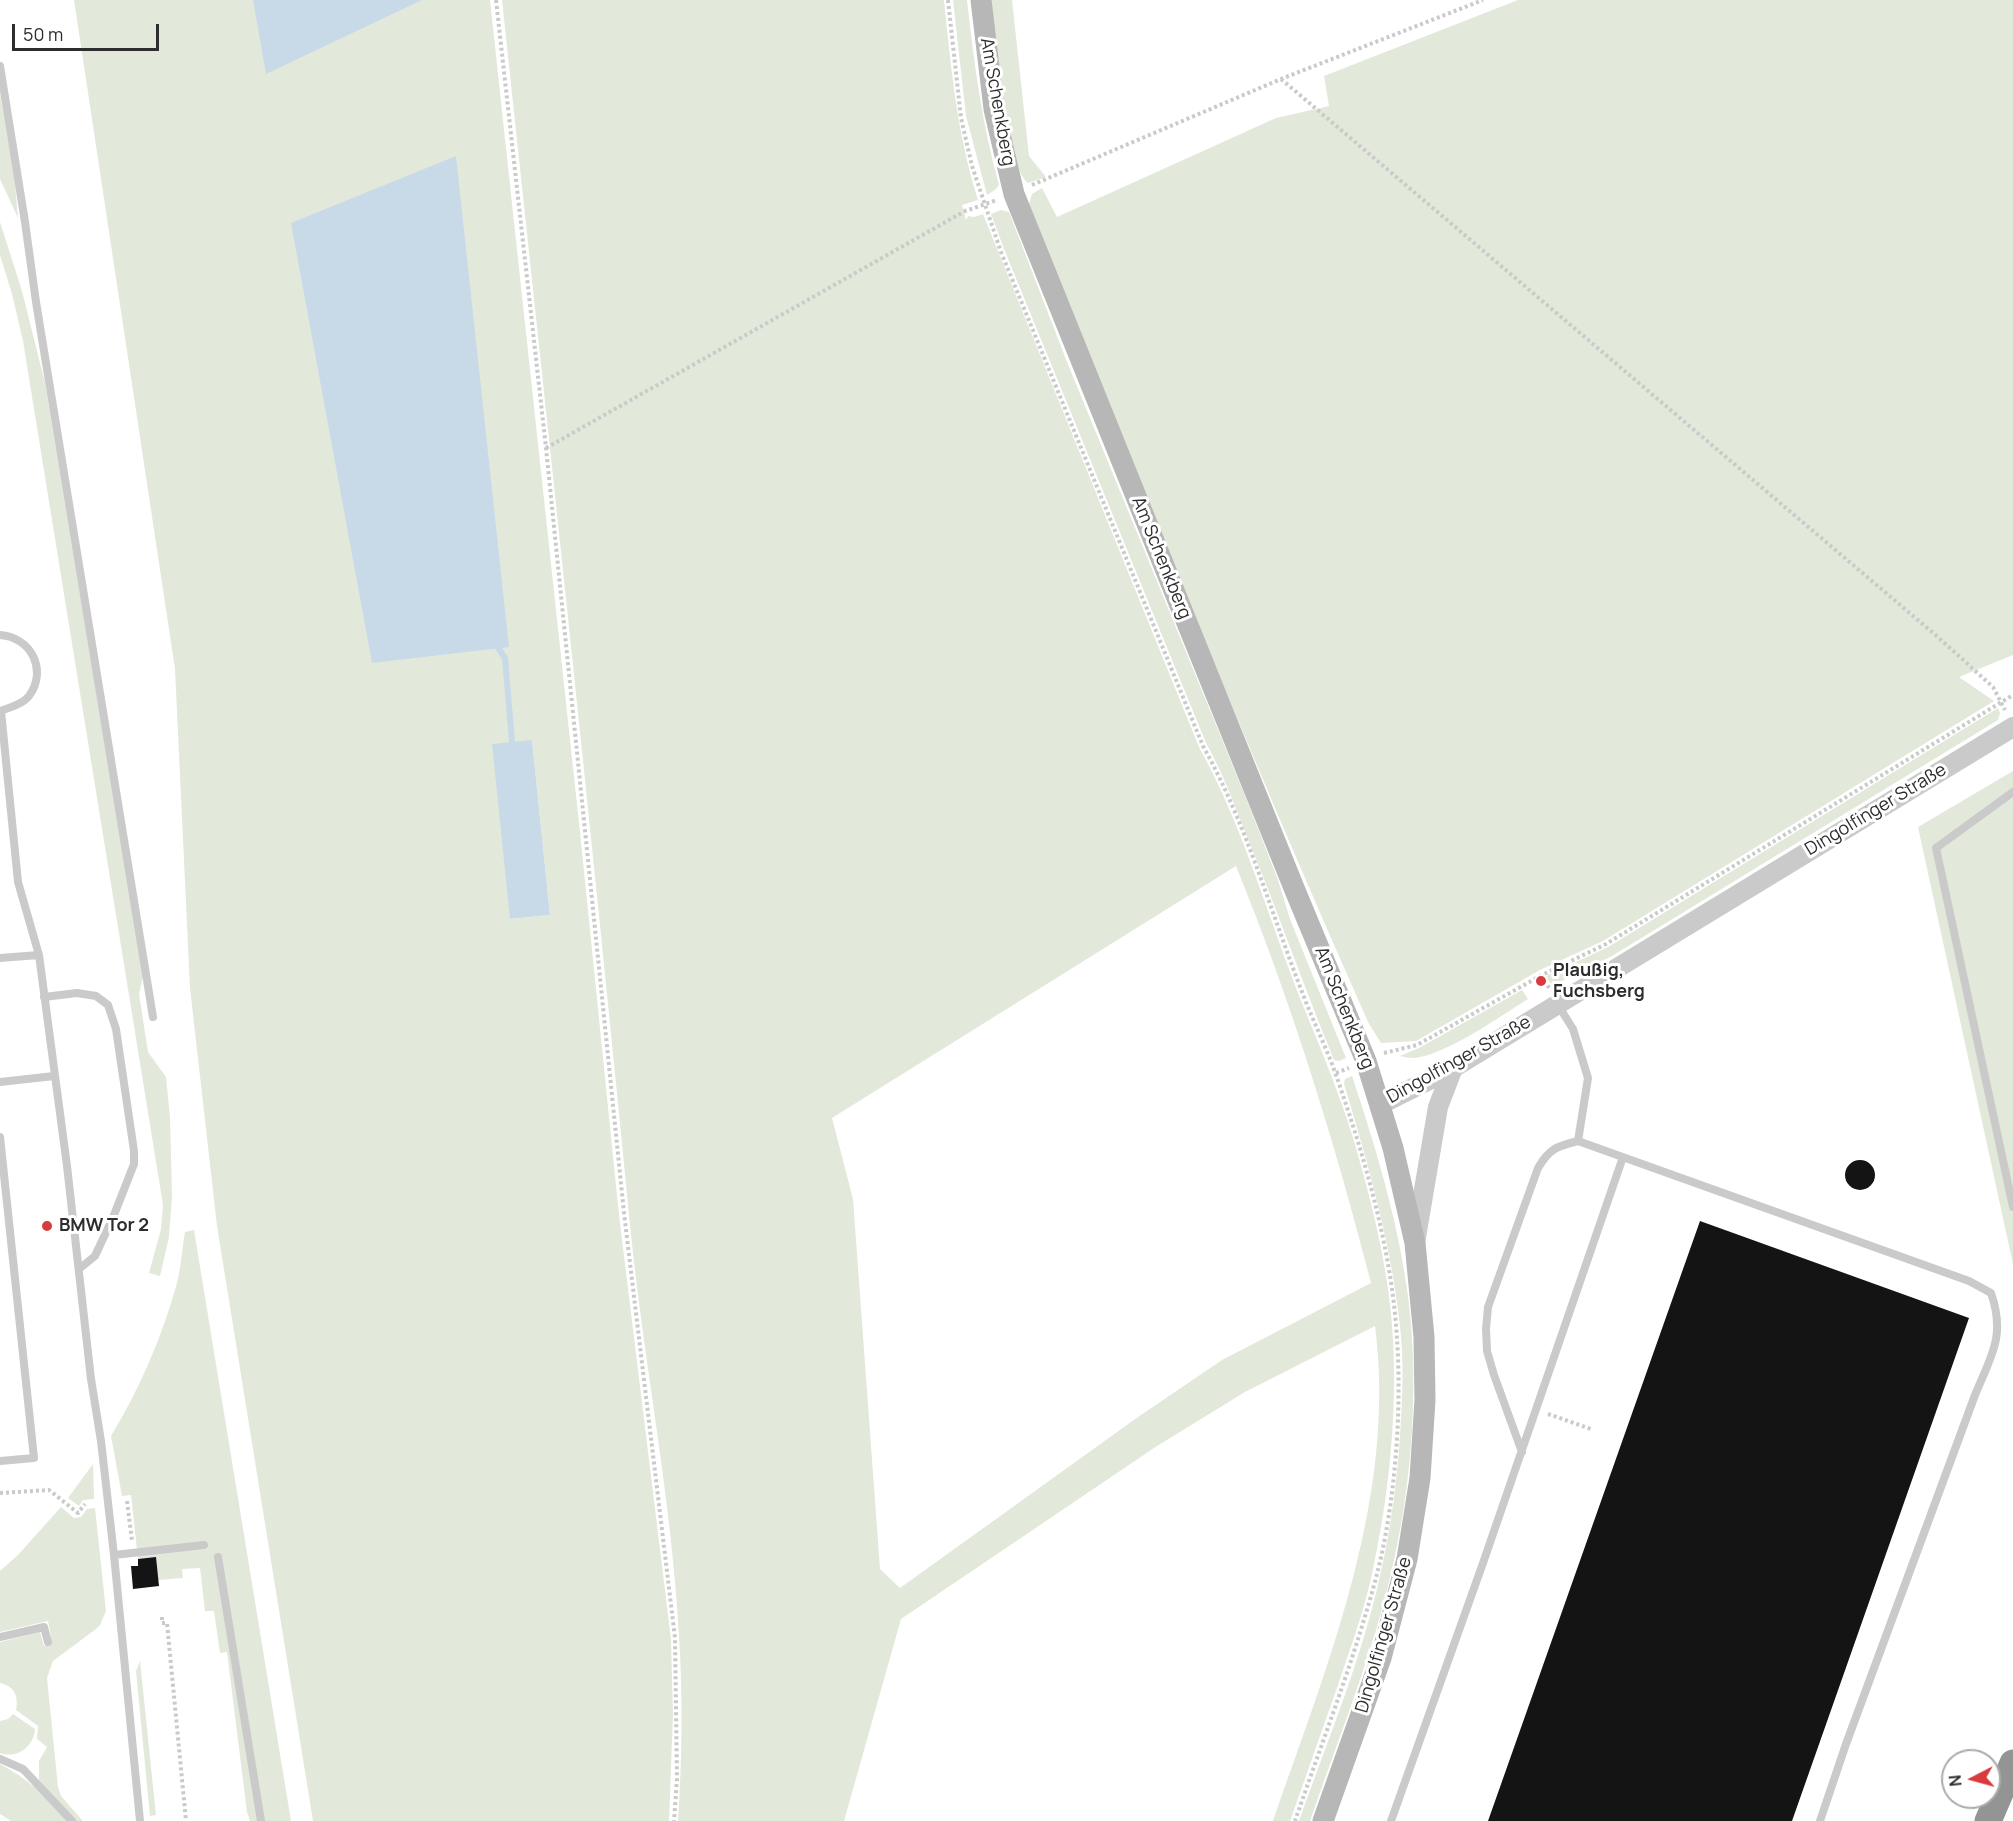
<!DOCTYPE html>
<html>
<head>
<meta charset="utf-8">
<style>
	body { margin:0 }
	#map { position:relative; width:2013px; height:1821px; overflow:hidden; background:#fff; font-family:Manrope,sans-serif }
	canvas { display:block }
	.north { position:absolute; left:1941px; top:1749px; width:60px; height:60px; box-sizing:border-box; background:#fff; border:2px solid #ababab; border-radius:50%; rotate:264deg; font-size:16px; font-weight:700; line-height:24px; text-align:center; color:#2d2d2d }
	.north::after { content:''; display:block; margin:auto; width:21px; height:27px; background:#d83a3e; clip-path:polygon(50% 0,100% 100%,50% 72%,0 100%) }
	.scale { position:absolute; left:12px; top:24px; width:147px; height:27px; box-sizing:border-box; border:3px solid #2d2d2d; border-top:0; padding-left:8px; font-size:18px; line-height:21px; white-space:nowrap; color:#2d2d2d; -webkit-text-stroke:4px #fff; paint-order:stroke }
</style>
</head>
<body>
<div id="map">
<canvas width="2013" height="1821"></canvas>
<div class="north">N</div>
<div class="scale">50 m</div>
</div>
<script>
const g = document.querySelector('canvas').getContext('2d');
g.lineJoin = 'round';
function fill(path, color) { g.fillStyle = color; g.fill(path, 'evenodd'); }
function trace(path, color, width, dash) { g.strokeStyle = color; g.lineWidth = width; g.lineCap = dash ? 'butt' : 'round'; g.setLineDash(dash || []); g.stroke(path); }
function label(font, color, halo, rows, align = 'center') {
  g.font = font + ' Manrope,sans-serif'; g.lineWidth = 6; g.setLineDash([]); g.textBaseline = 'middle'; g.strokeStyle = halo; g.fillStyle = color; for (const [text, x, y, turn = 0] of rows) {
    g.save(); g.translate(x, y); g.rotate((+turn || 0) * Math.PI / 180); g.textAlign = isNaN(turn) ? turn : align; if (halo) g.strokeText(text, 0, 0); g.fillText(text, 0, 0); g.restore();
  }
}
fill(new Path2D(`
	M74,0H490L580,832L619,1215L671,1639L673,1715L669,1821H313L217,1226L190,988L175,669ZM532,740L550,915L511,919Z
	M502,0H944C951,68 957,134 978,200L962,205L966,220L968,216L974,217L983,214L1199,747C1243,826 1267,914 1300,998C1322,1052 1345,1106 1360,1162C1376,1219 1390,1280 1393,1339C1397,1416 1389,1494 1373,1569C1365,1609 1350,1649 1337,1688C1321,1732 1306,1777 1290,1821H1273C1328,1663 1397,1497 1375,1326L1245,1392L1157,1446L901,1619L844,1821H678C682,1760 683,1698 679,1637C672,1503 645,1369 631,1235C591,823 546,412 502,0ZM1236,866C1291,1001 1335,1142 1371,1283L1222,1360L1138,1417L900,1588L880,1569L853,1199L832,1118Z
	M953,0H967C974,63 982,124 999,185L995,190L987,195L966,116Z
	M990,0H1012L1029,156L1046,177L1028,183C1006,166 994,33 990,0Z
	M1518,0H2013V655L1959,677L1994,701L1603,941L1540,970L1416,1041L1381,1043L1368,1022C1248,752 1137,478 1029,204L1032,194L1042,188L1057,217L1276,118L1329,106L1324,76Z
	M0,93L15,183L18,218L0,179Z
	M1001,210L1009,212L1067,362L1246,798L1278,880L1290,919L1346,1058L1339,1061L1334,1060C1303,985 1277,909 1246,834C1234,803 1222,772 1206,743L1004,249L991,214Z
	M0,222L22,291L45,383L143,976L139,994L148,1052L166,1077L170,1117L172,1197L169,1237L160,1276L149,1273L161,1229L163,1205L23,341L12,294L0,255Z
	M1998,708L2000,713L1998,720L1612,956L1552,986L1546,976L1608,947Z
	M2013,771V1264L1918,827Z
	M1522,990L1528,999C1501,1016 1444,1056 1414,1058C1410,1058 1404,1057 1400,1056L1419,1048Z
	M1352,1076C1376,1148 1398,1221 1408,1296C1421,1395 1410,1506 1384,1602C1364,1676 1335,1748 1310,1821H1299C1328,1739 1363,1656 1381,1571C1391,1527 1397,1481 1400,1436C1402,1403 1404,1369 1401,1336C1393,1250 1369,1167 1344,1084L1345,1079Z
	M194,1230L291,1821H250L247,1812L227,1652L220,1653L214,1611H205L200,1568L182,1569L183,1578L158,1580L156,1558L138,1559L131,1495L122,1496L111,1436C140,1388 162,1337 177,1283C181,1267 182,1249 185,1232Z
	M93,1464L94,1499L83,1500L79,1506L68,1498Z
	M61,1507L74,1518L81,1517L87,1509L95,1508L106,1611L100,1625L96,1629L53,1661L47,1678L58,1787L61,1796L83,1821H75L39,1780V1761L47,1747L37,1739L38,1726L16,1710C19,1696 14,1686 0,1683V1642L40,1632L44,1646L51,1636L48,1621L0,1632V1571L18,1555Z
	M140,1661L156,1815L150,1816L136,1671Z
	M13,1714L35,1729C34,1747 17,1759 0,1753V1721L8,1719Z
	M0,1764C26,1778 50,1798 68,1821H11L0,1814Z`), '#e2e9db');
fill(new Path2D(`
	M253,0H422L266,74Z
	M456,156L509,647L372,663L291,223Z
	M532,740L550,915L510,919L492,744Z`), '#c8dae8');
trace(new Path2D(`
	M494,641L505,658L512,742`), '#c8dae8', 6);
fill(new Path2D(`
	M1845 1175a15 15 0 1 1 30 0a15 15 0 1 1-30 0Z
	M1700,1221L1969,1318L1792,1821H1488Z
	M156,1557L159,1586L133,1589L131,1566H138V1559Z`), '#141414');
trace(new Path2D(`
	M496,0L546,448L624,1213L675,1638L677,1779L674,1821
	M948,0L961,118L972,166L1001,252L1203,746C1247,825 1271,913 1304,997C1314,1023 1327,1049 1336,1075C1365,1158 1392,1251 1397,1339C1402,1412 1395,1503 1377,1574C1355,1658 1323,1739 1295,1821
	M1281,79L1939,638L1993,687L2005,710
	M1032,185L1281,79L1483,0
	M546,448L965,211L997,200
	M1542,975L1549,988
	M1384,1053L1417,1045L1542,975L1606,944L2013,695
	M1336,1073L1349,1068
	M1548,1414L1591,1429
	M0,1493L49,1490L78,1513L85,1504
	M127,1501L132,1541
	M162,1617V1623H167L186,1821`), '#cacaca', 4, [3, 3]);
trace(new Path2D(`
	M0,66L25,222L36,302L153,1017
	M0,635C31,637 48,670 29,696C23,704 9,708 0,711
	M1,711L18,882L39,955L67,1166L91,1379L101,1441L114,1555L140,1821
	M2013,792L1936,848L2013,1207
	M0,958L39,955
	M44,997L77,993L96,996L108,1005L116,1029L134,1151V1164L114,1215L95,1256L79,1269
	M1558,1005L1573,1029L1588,1078L1578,1141
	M0,1082L54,1076
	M0,1137L34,1458L0,1461
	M1522,1452L1494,1375L1487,1351L1486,1329L1488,1307L1538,1168C1549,1149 1557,1146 1578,1141L1969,1281L1991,1293C2006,1336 1991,1356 1975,1395L1846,1744L1820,1821
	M114,1555L204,1545
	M218,1557L261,1821
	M0,1637L44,1627L48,1642
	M0,1759L23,1769L72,1821
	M1391,1821L1483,1563L1623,1157`), '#cacaca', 8);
trace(new Path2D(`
	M1381,1104L1453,1068L2013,727
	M1415,1243L1438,1107L1453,1068`), '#cacaca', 20);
trace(new Path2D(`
	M981,0L994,109L1014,194L1294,888L1366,1061L1393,1148L1415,1243L1424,1337L1425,1400L1420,1478L1407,1559L1381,1658L1323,1821`), '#b7b7b7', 21);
trace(new Path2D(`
	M1988,1821L2013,1763`), '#949494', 27);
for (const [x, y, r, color] of [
	[1541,981,6,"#d83a3e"],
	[47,1226,6,"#d83a3e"]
]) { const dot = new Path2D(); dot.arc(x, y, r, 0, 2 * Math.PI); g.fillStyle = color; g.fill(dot); trace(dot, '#fff', 2); }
label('18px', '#2d2d2d', '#fff', [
	["Am Schenkberg",997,102,80],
	["Am Schenkberg",1161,558,68],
	["Dingolfinger Straße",1876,810,-31],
	["Am Schenkberg",1344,1008,68],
	["Dingolfinger Straße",1459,1060,-29],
	["Dingolfinger Straße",1384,1635,-74]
]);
label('bold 18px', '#2d2d2d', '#fff', [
	["Plaußig,",1553,971],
	["Fuchsberg",1553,992],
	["BMW Tor 2",59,1226]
], 'left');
</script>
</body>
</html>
